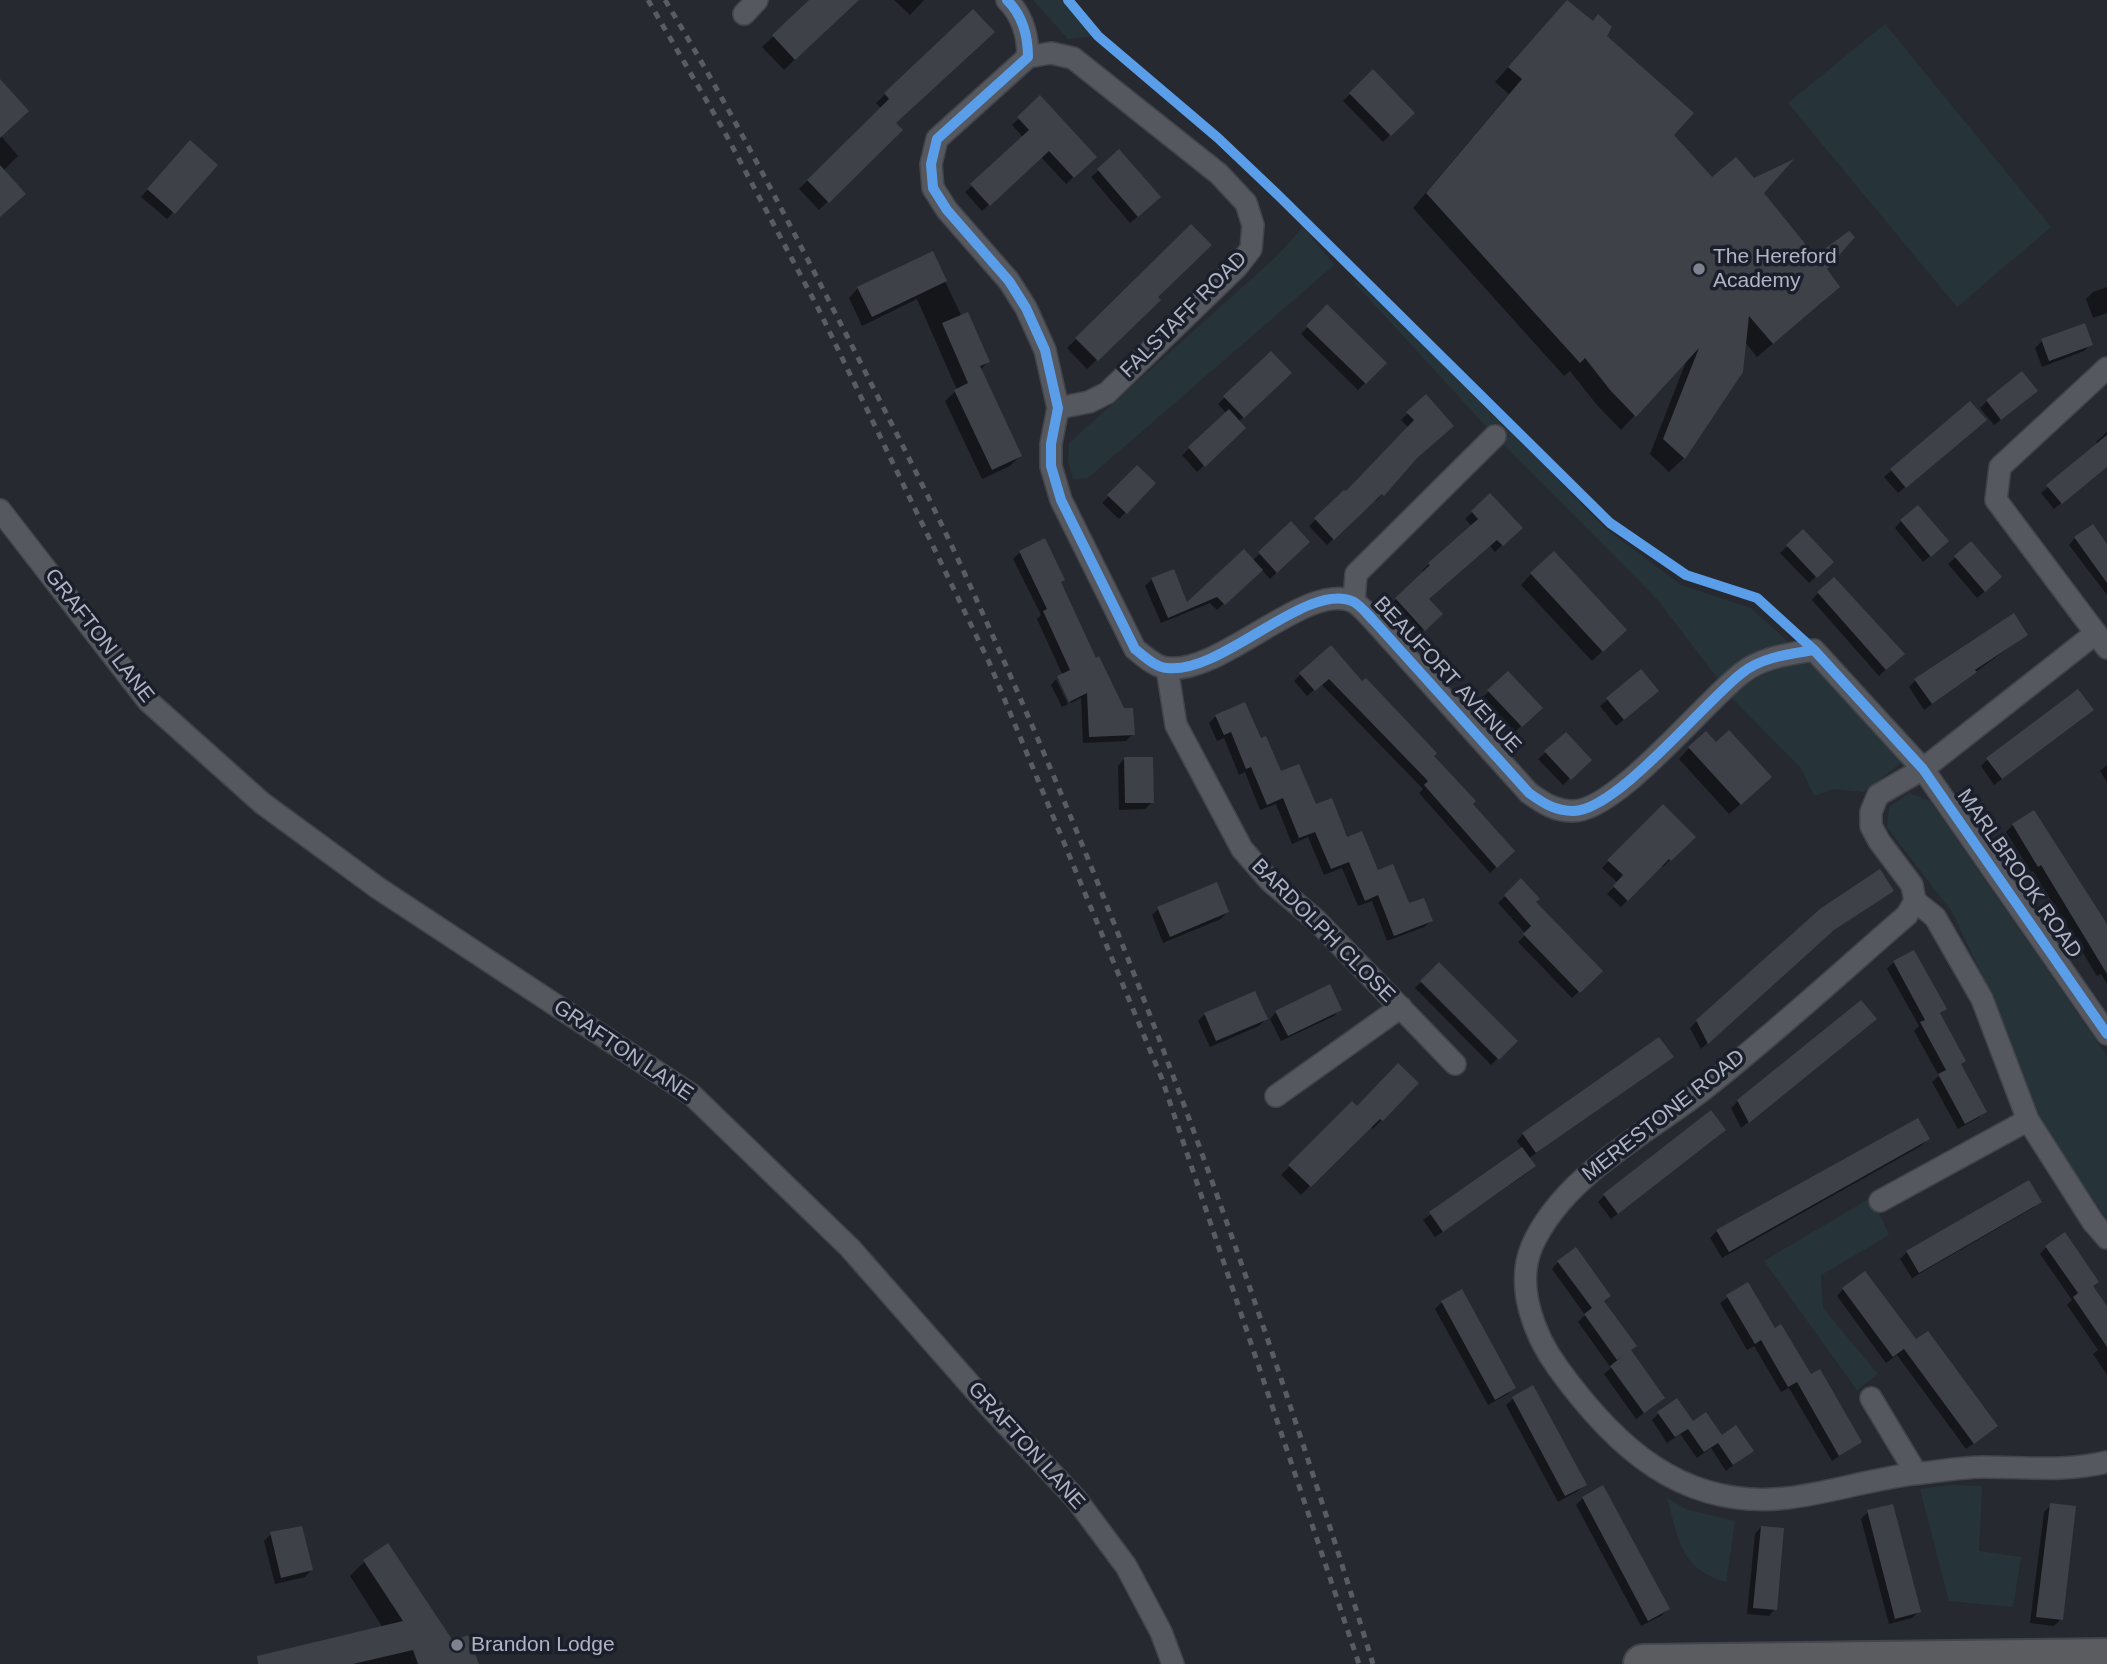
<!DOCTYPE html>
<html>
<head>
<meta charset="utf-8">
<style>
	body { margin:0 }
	canvas { display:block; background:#262930 }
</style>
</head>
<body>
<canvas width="2107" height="1664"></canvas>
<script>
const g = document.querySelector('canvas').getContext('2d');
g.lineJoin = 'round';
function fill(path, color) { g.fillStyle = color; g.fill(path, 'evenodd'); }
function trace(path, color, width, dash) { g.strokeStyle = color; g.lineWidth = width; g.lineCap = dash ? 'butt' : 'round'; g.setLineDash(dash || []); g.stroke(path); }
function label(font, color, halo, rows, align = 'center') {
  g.font = font + ' Arial,sans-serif'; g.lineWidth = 7; g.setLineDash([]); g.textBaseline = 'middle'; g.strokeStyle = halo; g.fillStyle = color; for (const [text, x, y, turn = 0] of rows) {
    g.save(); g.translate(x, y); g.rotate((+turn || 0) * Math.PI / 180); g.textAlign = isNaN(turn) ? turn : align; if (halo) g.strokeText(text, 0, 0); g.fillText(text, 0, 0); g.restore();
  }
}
fill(new Path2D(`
	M1033,0H1068L1098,36L1068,39Z
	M1885,24L2051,227L1957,307L1788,103Z
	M1303,227L1334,265L1088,478L1073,479L1068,462L1069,443L1278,255Z
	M1351,279L1387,305L1604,527L1681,585L1751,608L1788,642C1760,647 1738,660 1718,679L1657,599L1494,435Z
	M1810,661L1903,761L1864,792L1833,789L1814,796L1801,768L1731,697C1756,672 1776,666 1810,661Z
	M1909,793L1930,801L2107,1056V1220L2036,1115L1991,994L1952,912L1887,827L1889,807Z
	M1872,1197L1889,1235L1821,1275L1823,1308L1878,1374L1857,1390L1764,1261Z
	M1949,1485L1982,1486L1979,1551L2021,1557L2013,1607L1949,1601L1920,1489Z
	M1667,1498L1686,1509L1735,1521L1726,1582C1679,1568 1679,1539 1667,1498Z`), '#263439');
fill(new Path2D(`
	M812,0H852L854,2L784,70L762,47Z
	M894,0H924L910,15Z
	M973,12L894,123L901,130L819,210L799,189L881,108L876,103Z
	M1554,16L1605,37L1671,135L1712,179L1762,193L1824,301L1757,357L1745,342L1742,372L1684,458L1669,472L1650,454L1687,359L1621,430L1596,404L1570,371L1564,376L1413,208L1509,94L1495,82Z
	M1373,72L1413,113L1383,142L1343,101Z
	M0,81L1,136L18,156L3,171L0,215Z
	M1040,98L1095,157L1066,184L1041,157L982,211L965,192L1023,137L1012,125Z
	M183,149L215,166L167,219L141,197Z
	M1119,152L1152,204L1130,223L1091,177Z
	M1191,226L1155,297L1158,300L1087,369L1067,348Z
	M932,254L962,317L988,362L980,370L1020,456L1010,466L982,479L945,401L957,390L917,299L862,326L849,298L858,288Z
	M2107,287V313L2093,318L2086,299L2093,292Z
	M1327,307L1384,363L1358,390L1301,334Z
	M2042,341L2091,344L2084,351L2042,367L2035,348Z
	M1271,353L1290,373L1238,422L1244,428L1197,472L1182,455L1227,414L1218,404Z
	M1426,396L1412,461L1376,501L1374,499L1327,545L1309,526L1344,492L1346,494L1409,428L1401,420Z
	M2029,398L1994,425L1980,408L1987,401Z
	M1970,403L1977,427L1898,493L1884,477Z
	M2107,432V461L2088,481L2054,509L2041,493L2098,445L2096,442Z
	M1137,467L1154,483L1119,519L1102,503Z
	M1490,495L1520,528L1495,552L1489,545L1427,600L1441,614L1417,636L1389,606L1424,573L1422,571L1429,564L1472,526L1465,519Z
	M1901,521L1940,548L1923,562L1895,528Z
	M1291,524L1308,542L1270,579L1261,569L1217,610L1210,603L1161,623L1145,586L1152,579L1187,605L1252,561Z
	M1803,532L1831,562L1809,583L1780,553Z
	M2075,538L2107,546V595L2069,545Z
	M1971,543L1993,584L1977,598L1948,564Z
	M1020,552L1059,583L1095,660L1133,734L1126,741L1083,743L1081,698L1071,703L1058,678L1063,676L1037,619L1041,615L1013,559Z
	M1531,574L1614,640L1592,661L1521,585Z
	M1818,593L1896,660L1879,676L1812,600Z
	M2026,635L1924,710L1909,687L1915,681Z
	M1640,672L1650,698L1616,726L1600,706Z
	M1508,673L1540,707L1515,732L1482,698Z
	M1301,674L1362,684L1432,756L1470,804L1513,851L1490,873L1419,793L1423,789L1321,684L1307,696L1294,681Z
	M1056,679L1068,704L1062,707L1051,685Z
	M1216,716L1260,740L1280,774L1315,806L1408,906L1431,921L1424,927L1387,941L1372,901L1358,906L1342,868L1324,875L1308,837L1292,844L1276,804L1260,810L1245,772L1239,775L1224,738L1217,741L1209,723Z
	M2085,717L1994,785L1981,766L1987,760Z
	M1566,735L1589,760L1563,785L1538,759Z
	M1689,748L1759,788L1729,814L1679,759Z
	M1124,759L1152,802L1145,809L1119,810L1118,766Z
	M2107,765V782L2100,771Z
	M1663,806L1693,837L1663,867L1661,865L1621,907L1607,894L1618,883L1602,868Z
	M2013,825L2107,927V984L2101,974L2097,976L2033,871L2031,872L2006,832Z
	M1521,881L1534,902L1600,971L1572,998L1518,942L1526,934L1498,903Z
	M1892,890L1825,936L1701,1049L1690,1028L1697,1021Z
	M1158,909L1227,912L1221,919L1163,943L1152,915Z
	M1894,962L1945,1009L1939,1015L1960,1065L1985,1111L1978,1118L1958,1129L1932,1082L1939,1076L1914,1031L1919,1026L1887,969Z
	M1439,964L1516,1041L1491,1065L1415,988Z
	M1340,1009L1334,1016L1281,1041L1270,1019L1276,1012Z
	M1205,1014L1266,1019L1259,1026L1210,1047L1198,1021Z
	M1867,1026L1741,1128L1731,1108L1738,1101Z
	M1672,1057L1528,1159L1533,1166L1527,1173L1435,1237L1423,1220L1522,1149L1517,1141L1523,1134Z
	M1417,1083L1373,1129L1370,1126L1301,1195L1281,1175L1352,1103L1357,1108Z
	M1717,1137L1611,1219L1598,1202L1605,1195Z
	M1928,1139L1921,1146L1722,1258L1710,1238L1717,1231Z
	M2040,1201L2033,1208L1912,1278L1900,1259L1907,1252Z
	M2046,1247L2092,1287L2107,1309V1375L2093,1354L2098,1350L2067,1305L2072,1300L2040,1254Z
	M1558,1262L1602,1302L1630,1351L1663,1398L1636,1419L1604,1374L1611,1368L1578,1322L1585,1315L1552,1269Z
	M1747,1284L1774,1330L1860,1442L1832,1461L1789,1388L1781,1392L1754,1346L1747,1350L1720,1303Z
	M1843,1289L1915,1342L1989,1432L1966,1449L1897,1355L1886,1363L1837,1296Z
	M1442,1302L1514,1387L1508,1394L1488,1405L1435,1309Z
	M1532,1388L1584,1484L1578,1491L1558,1502L1506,1405L1513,1399Z
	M1658,1414L1693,1423L1752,1450L1726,1471L1711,1448L1697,1458L1680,1434L1667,1443L1652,1420Z
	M1583,1498L1668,1609L1661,1616L1641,1626L1576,1505Z
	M2051,1505L2061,1619L2054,1626L2030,1623L2044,1512Z
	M1868,1512L1919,1611L1912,1618L1889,1624L1861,1519Z
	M1761,1527L1775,1609L1769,1616L1747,1614L1755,1534Z
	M271,1534L311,1570L305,1577L275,1584L264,1541Z
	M388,1546L452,1643L477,1664H274L383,1628L350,1576L364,1562Z`), '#0007');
fill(new Path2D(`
	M809,0H859L795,60L772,35Z
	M1567,0L1593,21L1598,14L1612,27L1607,36L1694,113L1674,135L1712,177L1736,157L1754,178L1794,159L1764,193L1815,256L1849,231L1855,237L1827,269L1840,287L1773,344L1749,316L1743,372L1685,459L1663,439L1699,348L1636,417L1610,390L1585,358L1580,363L1426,193L1522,79L1508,67Z
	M973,9L995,32L896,123L903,130L829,203L807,180L889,99L884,93Z
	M1373,69L1415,113L1391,136L1349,93Z
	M0,79L29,111L0,138Z
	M1040,95L1097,157L1074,178L1049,151L990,206L970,184L1029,130L1017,117Z
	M190,140L218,165L175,214L147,189Z
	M1119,149L1161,197L1138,217L1097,169Z
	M0,165L26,194L0,217Z
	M1191,224L1212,245L1158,297L1161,300L1098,361L1075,338Z
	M933,251L947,281L872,317L857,287Z
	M1327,304L1387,363L1366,384L1306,326Z
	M968,312L990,362L980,366L1022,456L992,470L954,390L968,383L942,323Z
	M2085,323L2093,345L2049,361L2041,339Z
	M1271,351L1292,373L1244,418L1223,396Z
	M2022,371L2038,391L2001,420L1986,400Z
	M1426,394L1454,426L1417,458L1384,496L1382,494L1334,540L1314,518L1344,490L1346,491L1414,420L1406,412Z
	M1970,401L1987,420L1906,488L1890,469Z
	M1229,409L1246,428L1205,467L1188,447Z
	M2107,435V467L2062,504L2046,485Z
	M1137,465L1156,483L1127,514L1107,495Z
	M1490,493L1523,528L1503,546L1497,540L1429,599L1443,614L1425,631L1395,598L1430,565L1428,563L1478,519L1471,511Z
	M1918,505L1949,541L1931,557L1900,520Z
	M1291,521L1310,542L1277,573L1258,552Z
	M2093,524L2107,544V583L2074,537Z
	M1803,529L1834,562L1817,578L1786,545Z
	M1045,538L1065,580L1061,582L1096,658L1099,656L1124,708H1133L1135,735L1089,737L1087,693L1069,702L1057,676L1070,670L1043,611L1047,609L1019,551Z
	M1971,541L2002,577L1985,592L1954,556Z
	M1244,549L1263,570L1225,605L1217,597L1168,618L1151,578L1174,569L1187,602Z
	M1554,551L1627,630L1603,652L1530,573Z
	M1834,577L1905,654L1886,670L1817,592Z
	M2014,613L2028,635L1975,670L1977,672L1932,704L1914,679Z
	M1331,645L1362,681L1366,678L1437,753L1434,756L1476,801L1473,804L1515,851L1497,868L1424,785L1428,781L1329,679L1315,691L1299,673Z
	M1641,669L1659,691L1624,720L1606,698Z
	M1508,671L1543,708L1522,727L1487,690Z
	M2078,689L2094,710L2002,779L1986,758Z
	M1245,702L1261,738L1266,736L1281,771L1299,764L1316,804L1332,798L1347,837L1362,831L1378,870L1393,864L1409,903L1424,898L1433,921L1394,936L1378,895L1365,901L1349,862L1331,869L1315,832L1299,838L1283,798L1267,805L1251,767L1246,769L1231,732L1224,735L1215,715Z
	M1729,730L1772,777L1741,805L1688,747L1706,731L1716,742Z
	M1566,732L1592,760L1571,780L1544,751Z
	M1124,757H1153L1154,803H1125Z
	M1663,804L1696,837L1671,861L1669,859L1628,901L1613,886L1623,875L1607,860Z
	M2034,810L2107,924V974L2041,865L2038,867L2012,824Z
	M1880,869L1894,891L1834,930L1708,1044L1696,1020L1820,909Z
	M1521,878L1540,899L1536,902L1603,971L1580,993L1523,934L1531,926L1504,895Z
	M1217,882L1229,912L1170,937L1157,907Z
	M1914,950L1947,1009L1940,1013L1966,1061L1961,1064L1987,1112L1965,1124L1938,1074L1946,1070L1920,1022L1925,1020L1893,961Z
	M1439,962L1518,1041L1499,1060L1420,981Z
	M1330,984L1342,1010L1288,1036L1275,1011Z
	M1255,991L1268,1019L1216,1041L1204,1013Z
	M1861,1000L1877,1019L1749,1123L1737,1100Z
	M1659,1037L1674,1057L1536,1153L1522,1133Z
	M1398,1063L1419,1083L1383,1121L1380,1119L1311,1187L1288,1165L1352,1101L1357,1106Z
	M1711,1110L1726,1130L1618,1214L1603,1194Z
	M1918,1118L1930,1139L1729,1252L1716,1230Z
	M1522,1147L1536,1166L1443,1232L1429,1212Z
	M2029,1180L2042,1202L1919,1273L1906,1251Z
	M2065,1232L2099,1282L2093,1286L2107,1306V1347L2073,1297L2078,1293L2045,1246Z
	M1576,1247L1611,1296L1604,1301L1637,1346L1631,1350L1665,1398L1644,1413L1610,1366L1624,1355L1617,1360L1584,1314L1592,1308L1557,1261Z
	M1865,1271L1916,1339L1928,1331L1998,1426L1974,1444L1904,1349L1893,1357L1842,1288Z
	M1748,1282L1775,1328L1781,1324L1811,1374L1820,1369L1862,1442L1839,1456L1797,1382L1788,1387L1761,1340L1755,1344L1726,1295Z
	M1462,1289L1516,1388L1495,1400L1441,1301Z
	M1533,1385L1587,1485L1565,1496L1512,1397Z
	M1677,1398L1693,1421L1706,1412L1722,1435L1736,1425L1754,1451L1733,1465L1718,1443L1704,1452L1688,1429L1675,1437L1657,1412Z
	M1603,1485L1670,1609L1648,1621L1582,1497Z
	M2050,1503L2076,1506L2063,1620L2036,1617Z
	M1893,1504L1921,1612L1895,1619L1867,1510Z
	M302,1526L313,1570L281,1578L270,1532Z
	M1761,1526L1784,1528L1777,1610L1753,1608Z
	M388,1543L453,1641L468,1635L479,1664H418L413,1650L353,1664H258L257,1656L403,1621L363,1560Z`), '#3e4148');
const street = new Path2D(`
	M1007,0C1022,15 1028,36 1028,57L937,139L931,164L933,188L947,210L1009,281L1026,308L1045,350L1058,408L1051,444V466L1061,500L1135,649C1144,656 1155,667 1167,668C1222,675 1308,579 1354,602C1361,606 1368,615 1374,621L1529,793C1543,803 1555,811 1573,811C1617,811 1705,701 1742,673C1762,657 1790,654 1814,650L1923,769L2107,1034
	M744,14L757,0
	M1028,57L1051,53L1073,58L1219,174L1246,203L1253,225L1251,249L1237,267L1107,393L1089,402L1058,408
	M2107,368L2000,467L1996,500L2107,648
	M0,510L148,701L262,803L378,888L692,1095L850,1248L989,1406L1076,1499L1126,1566L1161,1632L1173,1664
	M1354,602L1356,574L1495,436
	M2096,633L1923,769L1878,795L1871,812V826L1879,841L1912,885L1915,901L1935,917L1982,999L2028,1120L2093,1222L2107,1238
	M1167,668L1176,725L1242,849L1270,881L1317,921L1455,1064
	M1915,901L1907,915C1840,973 1774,1034 1704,1089C1646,1134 1563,1176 1532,1246C1515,1286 1534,1335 1558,1368C1615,1447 1683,1510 1787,1498C1832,1493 1876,1477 1922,1473C1942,1471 1963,1467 1983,1467C2025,1467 2066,1472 2107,1462
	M1276,1096L1401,1007
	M1880,1201L2028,1120
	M1871,1398L1916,1473`);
const highway = new Path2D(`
	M1643,1664L2107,1658`);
trace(street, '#42444a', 24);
trace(highway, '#42454c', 42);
trace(street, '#55585f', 21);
trace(highway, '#5a5c5f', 38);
trace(new Path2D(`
	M648,0L723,129L818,308L989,662L1162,1079L1359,1664
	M665,0C731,109 789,223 847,336C884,409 922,482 957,557C1122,915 1257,1287 1373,1664`), '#595c63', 5, [7, 7]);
trace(new Path2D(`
	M1007,0C1022,15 1028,36 1028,57L937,139L931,164L933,188L947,210L1009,281L1026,308L1045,350L1058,408L1051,444V466L1061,500L1135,649C1144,656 1155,667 1167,668C1222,675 1308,579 1354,602C1361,606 1368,615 1374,621L1529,793C1543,803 1555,811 1573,811C1617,811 1705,701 1742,673C1762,657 1790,654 1814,650L1923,769L2107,1034
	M1068,0L1098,36L1218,138L1279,196L1610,523L1686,575L1757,598L1814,650`), '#5a9eea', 10);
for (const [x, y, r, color] of [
	[1699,269,7,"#7e8390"],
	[457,1645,7,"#7e8390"]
]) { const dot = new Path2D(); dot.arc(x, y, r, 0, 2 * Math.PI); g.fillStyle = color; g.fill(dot); trace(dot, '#1a1f2b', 2.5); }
label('21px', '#aeb4c3', '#1a1f2b', [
	["The Hereford",1713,257],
	["Academy",1713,281],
	["Brandon Lodge",471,1645]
], 'left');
label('21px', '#aeb4c3', '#1a1f2b', [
	["FALSTAFF ROAD",1184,315,-45],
	["GRAFTON LANE",99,636,52],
	["BEAUFORT AVENUE",1447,675,47],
	["MARLBROOK ROAD",2019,874,55],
	["BARDOLPH CLOSE",1323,931,45],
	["GRAFTON LANE",623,1051,34],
	["MERESTONE ROAD",1664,1116,-38],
	["GRAFTON LANE",1026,1446,48]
]);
</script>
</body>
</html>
